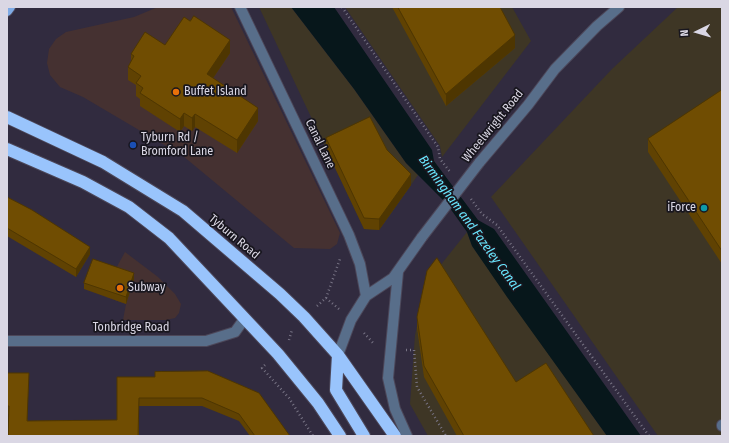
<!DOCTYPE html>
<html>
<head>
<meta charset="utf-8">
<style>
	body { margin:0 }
	#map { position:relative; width:729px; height:443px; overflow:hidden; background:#312b3f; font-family:"Fira Sans Condensed",sans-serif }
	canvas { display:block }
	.frame { position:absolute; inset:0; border:8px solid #dad7e4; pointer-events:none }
	.north { position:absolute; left:677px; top:12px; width:40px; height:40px; -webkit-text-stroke:3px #18161e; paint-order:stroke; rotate:265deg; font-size:11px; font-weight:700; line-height:16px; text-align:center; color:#dad7e4 }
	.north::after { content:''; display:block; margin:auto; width:14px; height:18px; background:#dad7e4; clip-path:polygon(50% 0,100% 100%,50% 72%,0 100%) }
</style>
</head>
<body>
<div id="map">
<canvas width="729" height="443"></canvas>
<div class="frame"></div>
<div class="north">N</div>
</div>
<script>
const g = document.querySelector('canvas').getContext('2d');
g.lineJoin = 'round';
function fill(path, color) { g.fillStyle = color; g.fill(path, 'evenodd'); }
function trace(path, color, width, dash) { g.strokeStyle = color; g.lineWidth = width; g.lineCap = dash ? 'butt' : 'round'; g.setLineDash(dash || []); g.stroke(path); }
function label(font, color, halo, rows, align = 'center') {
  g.font = font + ' "Fira Sans Condensed",sans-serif'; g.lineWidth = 3.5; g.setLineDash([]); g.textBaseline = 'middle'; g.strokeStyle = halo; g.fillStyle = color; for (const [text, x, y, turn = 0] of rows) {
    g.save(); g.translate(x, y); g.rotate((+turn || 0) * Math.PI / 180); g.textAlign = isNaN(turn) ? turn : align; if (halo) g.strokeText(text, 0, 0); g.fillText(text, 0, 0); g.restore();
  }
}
fill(new Path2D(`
	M158,7H231L340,233L337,244L330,249L294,248L183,156L83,97L60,87L50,75L47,63L49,49L56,39L66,32L134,17Z
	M125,252L158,277L175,294L181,304L179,313L175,318L166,320H123L126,304L106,297L114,272Z`), '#453131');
fill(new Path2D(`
	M259,7H291L354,89L406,163L418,175L379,230L364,229Z
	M345,7H512L531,41L442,157L440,146Z
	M678,7H722V436H658L491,197L612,69Z
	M467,232L472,246L607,436H428L410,404L415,335L427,282Z`), '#3e3625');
fill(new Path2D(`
	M291,7H334L432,150L434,161L478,220L494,229L641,436H607L507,297L472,246L467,232L447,204L406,163L354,89Z`), '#07171b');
const minor = new Path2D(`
	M240,7L349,235L360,264L366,296
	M479,163L528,105L555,69L597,26L619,7
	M398,272L388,378L395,409L407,436
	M7,341H206L235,332L245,318
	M338,355L351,320L366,296L393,278L422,237
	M722,425V426`);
const major = new Path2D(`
	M7,11L10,7`);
const highway = new Path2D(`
	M7,117L103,162L183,211L280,294L304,317L338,355L395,436
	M7,149L83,182L129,207L169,238L278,354L318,403L340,436
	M338,355L336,390L364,436`);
trace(minor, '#4c4759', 12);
trace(major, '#4c4759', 12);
trace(highway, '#4c4759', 14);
trace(new Path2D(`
	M342,7L438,147L440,159L451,173
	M471,199L482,214L497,225L649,436
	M326,298L339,309
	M317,306L326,298L340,259
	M364,333L374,344
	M289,340L292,330
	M406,350H414L417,387L446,436
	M265,365L262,368L289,398L313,436`), '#787485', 2.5, [1, 3]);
trace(minor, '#586e8a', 10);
trace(major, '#7fabe6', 10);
trace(highway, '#99c4fc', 12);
const minorBridge = new Path2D(`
	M422,237L479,163`);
trace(minorBridge, '#4c4759', 12, []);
trace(minorBridge, '#586e8a', 10);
fill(new Path2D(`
	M392,7H500L515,48L446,106Z
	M165,45L230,53L213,78L258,121L237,153L195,127L192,131L184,126L180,132L140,106V99L136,96V85L128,80V67L131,61V54Z
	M722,90V264L648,152V139Z
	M326,138L387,150L411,185L379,230L364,229L326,149Z
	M7,197L90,254L76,277L7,236Z
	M134,279L126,304L84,289V283Z
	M417,317L516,382L594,436H457L424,377L417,328Z
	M7,373L28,421L117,420L155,377L290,436H250L239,421L202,406H139V436H8L9,414H7Z`), '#604202');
fill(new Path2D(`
	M515,35V48L446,106V94Z
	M230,40V53L207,87V74Z
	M258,108V121L237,153V140Z
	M184,113V126L180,132V119Z
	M195,114V127L192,131V118Z
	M411,174V185L379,230V219Z
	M90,247V254L76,277V269Z
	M134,273V279L126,304V297Z`), '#4e3601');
const building = new Path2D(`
	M398,7H500L515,35L446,94Z
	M194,16L230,40L207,74L258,108L237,140L195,114L192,118L184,113L180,119L140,93L143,88L136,83L141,76L128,67L134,56L131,54L145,32L165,45L184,17L190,21Z
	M722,90V251L648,139Z
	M370,117L387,150L411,174L379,219L364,218L326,138Z
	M7,197L32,210L90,247L76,269L7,228Z
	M437,258L516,382L546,363L594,436H464L424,366L417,317L427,271Z
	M93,259L134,273L126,297L84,283Z
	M208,371L259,393L290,436H255L239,414L202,398H139L138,436H8L9,406H7V373H29L27,421L117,420V377H155V372Z`);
fill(building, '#704d02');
trace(building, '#4e3601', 1);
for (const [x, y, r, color] of [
	[176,92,4,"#e8710a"],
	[133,145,4,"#1a4fb4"],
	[704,208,4,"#0f9aa8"],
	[120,288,4,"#e8710a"]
]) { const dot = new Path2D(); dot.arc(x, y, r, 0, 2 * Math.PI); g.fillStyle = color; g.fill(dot); trace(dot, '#18161e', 1.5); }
label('12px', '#dad7e4', '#18161e', [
	["Buffet Island",184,92],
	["Tyburn Rd /",141,138],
	["Bromford Lane",141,152],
	["iForce",696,208,"right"],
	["Subway",128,288]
], 'left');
label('12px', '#dad7e4', '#18161e', [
	["Wheelwright Road",493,126,-51],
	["Canal Lane",320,144,64],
	["Tyburn Road",234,237,40],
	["Tonbridge Road",131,328]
]);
label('italic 13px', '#68e6fe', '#18161e', [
	["Birmingham and Fazeley Canal",469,223,54]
]);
</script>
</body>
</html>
